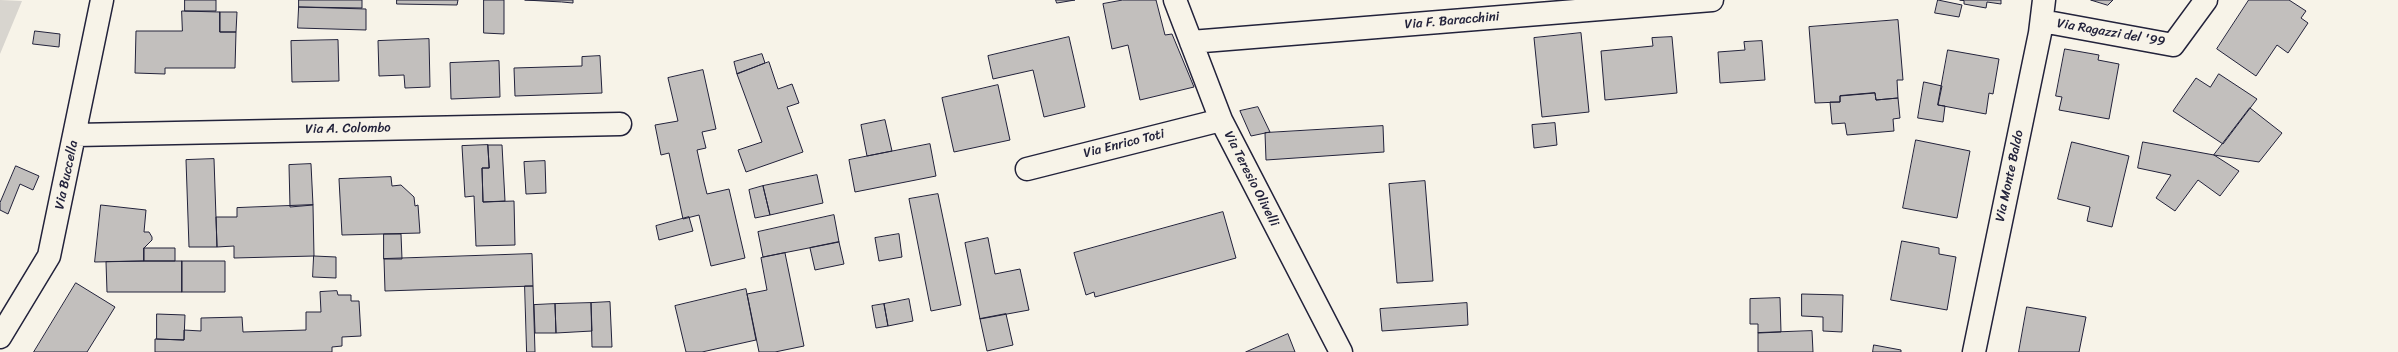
<!DOCTYPE html>
<html>
<head>
<meta charset="utf-8">
<style>
	body { margin:0 }
	canvas { display:block; background:#f7f3e8 }
</style>
</head>
<body>
<canvas width="2398" height="352"></canvas>
<script>
const g = document.querySelector('canvas').getContext('2d');
g.lineJoin = 'round';
function fill(path, color) { g.fillStyle = color; g.fill(path, 'evenodd'); }
function trace(path, color, width, dash) { g.strokeStyle = color; g.lineWidth = width; g.lineCap = dash ? 'butt' : 'round'; g.setLineDash(dash || []); g.stroke(path); }
function label(font, color, halo, rows, align = 'center') {
  g.font = font + ' Sriracha,sans-serif'; g.lineWidth = 4; g.setLineDash([]); g.textBaseline = 'middle'; g.strokeStyle = halo; g.fillStyle = color; for (const [text, x, y, turn = 0] of rows) {
    g.save(); g.translate(x, y); g.rotate((+turn || 0) * Math.PI / 180); g.textAlign = isNaN(turn) ? turn : align; if (halo) g.strokeText(text, 0, 0); g.fillText(text, 0, 0); g.restore();
  }
}
fill(new Path2D(`
	M0,0L22,1L0,54Z`), '#d8d5cf');
const building = new Path2D(`
	M185,0H216V11H185Z
	M299,0H362V8L299,7Z
	M397,0H458L457,5L397,4Z
	M484,0H504V34L484,33Z
	M525,0H573V3L562,2Z
	M1056,0H1075L1057,3Z
	M1123,0H1156L1165,35L1172,34L1194,87L1140,100L1128,45L1112,49L1103,4Z
	M1938,0L1962,5L1959,17L1935,13Z
	M1960,0H2001V4L1987,2L1986,8L1964,4V1Z
	M2091,0H2113L2108,5Z
	M2249,0H2289L2306,11L2301,18L2308,23L2288,53L2277,45L2256,76L2217,49Z
	M299,7L366,9V30L298,28Z
	M182,11L220,12V32H236L235,68H165V74L135,73L136,31H182Z
	M220,12H237L236,32H220Z
	M1898,20L1903,80H1897L1898,98L1876,100L1875,93L1840,96V102L1815,103L1809,27Z
	M35,31L60,34L59,47L33,44Z
	M1581,33L1589,112L1542,117L1534,38Z
	M1069,37L1085,107L1044,117L1033,70L993,79L988,56Z
	M1672,37L1677,93L1605,100L1601,51L1653,46L1652,38Z
	M429,39L430,87L405,88L404,75L379,76L378,41Z
	M338,40L339,81L292,82L291,41Z
	M1762,41L1765,80L1720,83L1718,52L1745,50L1744,42Z
	M2065,49L2099,55L2098,60L2119,64L2109,119L2059,110L2062,97L2056,96Z
	M1948,50L1999,59L1993,94L1989,93L1986,114L1938,105Z
	M762,54L765,63L737,74L734,62Z
	M600,56L602,93L515,96L514,68L582,66V57Z
	M499,61L500,97L451,99L450,63Z
	M769,62L778,89L792,84L799,103L787,107L803,152L746,172L738,150L762,142L737,74Z
	M703,70L716,129L702,132L706,148L697,150L704,182L707,194L729,189L745,258L711,266L699,215L683,219L669,153L661,155L655,125L678,121L668,78Z
	M2219,74L2257,99L2223,144L2173,111L2196,78L2210,87Z
	M1924,82L1942,86L1938,105L1945,106L1943,122L1918,118Z
	M998,85L1010,140L954,152L942,98Z
	M1875,93L1876,100L1898,98L1900,118L1893,119L1894,131L1847,135L1845,123L1832,124L1830,102H1840V96Z
	M1258,107L1270,132L1251,136L1240,111Z
	M2250,108L2282,133L2259,162L2214,155Z
	M885,120L892,151L867,156L861,125Z
	M1555,123L1557,145L1534,148L1532,125Z
	M1383,126L1384,152L1266,160L1265,133Z
	M1916,140L1970,151L1957,218L1903,208Z
	M2072,142L2129,156L2112,227L2087,221L2090,207L2058,199Z
	M2143,142L2214,155L2239,171L2220,196L2198,180L2175,211L2156,198L2171,175L2138,168Z
	M930,144L936,176L855,192L849,160Z
	M488,145L489,168H482L483,202L514,201L515,245L476,246L474,196L465,197L462,146Z
	M488,145H502L505,201L483,202L482,168H489Z
	M214,159L217,247H189L186,160Z
	M545,161L546,193L526,194L524,162Z
	M311,164L313,205L290,207L289,165Z
	M16,166L39,176L33,190L20,184L8,214L0,210V203Z
	M817,175L823,203L770,215L763,186Z
	M391,177L392,186L401,185L414,197L415,206L418,205L420,233L342,235L339,179Z
	M1425,181L1433,281L1397,283L1389,184Z
	M763,186L770,215L755,218L749,190Z
	M938,194L961,305L931,311L909,199Z
	M101,205L146,210L144,232H149L152,237V240L144,248V261L95,262Z
	M313,205L314,256L234,258V246L217,247L216,217H237V208Z
	M1223,212L1236,258L1095,297L1094,292L1086,295L1074,253Z
	M834,215L839,242L763,257L758,232Z
	M689,217L693,231L659,240L656,226Z
	M384,234H401L402,259H384Z
	M899,234L902,257L879,261L875,238Z
	M988,238L995,274L1020,269L1029,310L980,319L965,243Z
	M1902,241L1939,248V254L1956,257L1947,310L1891,300Z
	M839,242L844,264L815,270L810,248Z
	M144,248H175V261H144Z
	M785,253L804,346L775,352H759L747,294L767,290L761,258Z
	M532,254L533,286L385,291L384,259Z
	M314,256L336,257V278L313,277Z
	M144,261H182V292H107L106,262Z
	M182,261H225V292H182Z
	M76,283L115,307L87,352H34Z
	M525,286H533L535,352H527Z
	M746,289L756,340L702,352H686L675,306Z
	M337,291L338,295H351V301H359L361,336L342,337V346L332,347V352H155V339L184,340V330L201,331V318L242,317L243,332L306,330V312H321L320,292Z
	M1802,294L1843,295L1842,332L1823,331V317L1802,316Z
	M1780,298L1781,332L1758,333V324H1750V299Z
	M909,299L913,321L888,326L884,304Z
	M610,302L612,347H592L591,303Z
	M591,303L592,331L556,333L555,304Z
	M1467,303L1468,325L1382,331L1380,309Z
	M555,304L556,333H535L534,305Z
	M884,304L888,326L876,328L872,306Z
	M2027,307L2086,317L2079,352H2019Z
	M157,314L185,315L184,340L157,339Z
	M1006,314L1013,345L987,351L980,319Z
	M1812,331L1813,352H1758V333Z
	M1288,334L1295,352H1246Z
	M1874,345L1901,350V352H1873Z`);
fill(building, '#c2bfbd');
trace(building, '#22223b', 1);
const minor = new Path2D(`
	M1175,0L1221,120L1341,352
	M2042,21L2173,45L2206,0
	M1191,42L1712,0
	M76,135L620,124
	M1027,169L1221,120
	M0,337L49,256L102,0
	M1974,352L2040,33L2044,0`);
trace(minor, '#22223b', 25);
trace(minor, '#f7f3e8', 22);
label('13px', '#22223b', '#f7f3e8', [
	["Via F. Baracchini",1452,21,-5],
	["Via Ragazzi del '99",2111,33,10],
	["Via A. Colombo",348,129,-1],
	["Via Enrico Toti",1124,144,-14],
	["Via Buccella",67,175,-78],
	["Via Monte Baldo",2010,176,-78],
	["Via Teresio Olivelli",1251,179,63]
]);
</script>
</body>
</html>
